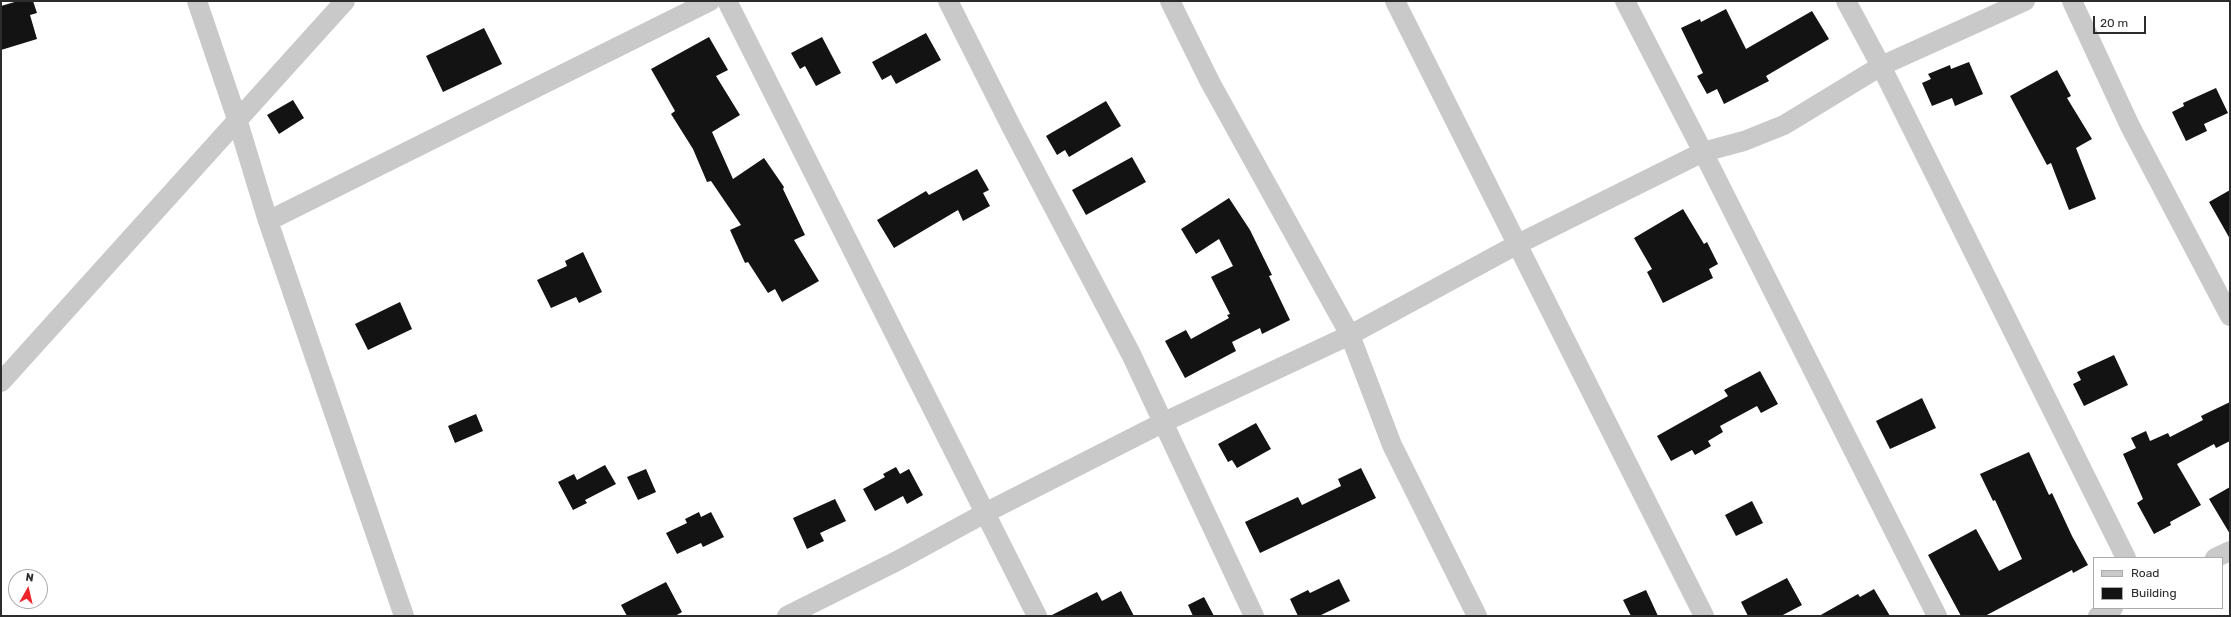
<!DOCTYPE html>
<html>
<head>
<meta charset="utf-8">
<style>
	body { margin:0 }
	#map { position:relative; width:2231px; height:617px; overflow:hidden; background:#fff; font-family:Rubik,sans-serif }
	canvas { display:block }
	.frame { position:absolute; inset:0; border:2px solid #2c2c2c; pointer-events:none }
	.legend { position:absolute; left:2093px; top:557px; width:130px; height:52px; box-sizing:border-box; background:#fff; border:1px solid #ababab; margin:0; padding:5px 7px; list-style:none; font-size:12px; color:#2c2c2c }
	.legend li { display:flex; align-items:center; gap:8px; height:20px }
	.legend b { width:20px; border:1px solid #ababab }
	.north { position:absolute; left:8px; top:569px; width:40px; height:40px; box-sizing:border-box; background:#fff; border:1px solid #ababab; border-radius:50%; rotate:8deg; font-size:11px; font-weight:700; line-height:16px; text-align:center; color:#2c2c2c }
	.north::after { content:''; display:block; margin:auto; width:14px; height:18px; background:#ed252b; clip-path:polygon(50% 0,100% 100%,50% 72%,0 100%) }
	.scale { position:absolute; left:2093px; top:16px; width:53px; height:18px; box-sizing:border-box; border:2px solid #2c2c2c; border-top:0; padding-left:5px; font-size:12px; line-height:14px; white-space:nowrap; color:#2c2c2c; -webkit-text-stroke:3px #fff; paint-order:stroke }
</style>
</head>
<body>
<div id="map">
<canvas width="2231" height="617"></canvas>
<div class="frame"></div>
<ul class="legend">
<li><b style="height:5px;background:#c9c9c9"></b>Road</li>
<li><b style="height:11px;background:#131313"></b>Building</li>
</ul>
<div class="north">N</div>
<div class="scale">20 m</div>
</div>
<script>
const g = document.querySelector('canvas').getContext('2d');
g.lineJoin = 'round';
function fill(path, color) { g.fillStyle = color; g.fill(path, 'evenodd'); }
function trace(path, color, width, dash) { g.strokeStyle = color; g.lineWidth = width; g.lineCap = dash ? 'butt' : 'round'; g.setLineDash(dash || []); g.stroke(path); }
fill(new Path2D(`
	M18,1H33L37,13L30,15L37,39L1,50V6Z
	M1726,9L1746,49L1812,11L1829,39L1766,76L1769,81L1724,104L1717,89L1707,94L1697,76L1703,73L1681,28L1700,19L1701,22Z
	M484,28L502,64L443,92L426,56Z
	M926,33L941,60L896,84L891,75L882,80L872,62Z
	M709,37L728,70L716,76L740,115L712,132L733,179L764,158L784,187L783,189L805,235L794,240L819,281L782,302L775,289L768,293L748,262L745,263L730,230L741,225L711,181L707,182L693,149L671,114L675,111L651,69Z
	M822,37L841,73L816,86L805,66L800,69L791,53Z
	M1969,62L1983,94L1955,106L1952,98L1932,106L1922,83L1931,79L1928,74L1950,65L1951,69Z
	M2057,70L2071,96L2067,98L2092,139L2076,148L2096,199L2069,210L2051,163L2047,165L2010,96Z
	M2216,88L2228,113L2204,124L2207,131L2186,141L2172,112L2184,106L2183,103Z
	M293,100L304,118L279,134L267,115Z
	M1106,101L1121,126L1069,157L1065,150L1057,155L1046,136Z
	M1132,157L1146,182L1086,215L1072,190Z
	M977,169L989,190L983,193L990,206L963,221L958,210L894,248L877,220L926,191L929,195Z
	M2230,190V239L2209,202Z
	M1229,198L1250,230L1272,275L1269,276L1290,320L1262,334L1260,328L1232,342L1236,351L1185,378L1165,341L1186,330L1191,339L1229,318L1227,315L1230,314L1211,277L1233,266L1219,239L1196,254L1181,229Z
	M1683,209L1704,244L1707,242L1718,264L1709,269L1713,278L1663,303L1647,272L1652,269L1634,238Z
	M583,252L602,292L579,303L576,297L551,308L537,280L567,266L565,261Z
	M400,302L412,329L368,350L355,324Z
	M2114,355L2128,385L2084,406L2073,384L2081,380L2077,372Z
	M1760,371L1778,404L1761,413L1757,406L1720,426L1723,432L1708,441L1711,446L1695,455L1692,450L1671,461L1657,436L1728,396L1724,390Z
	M1922,398L1936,428L1890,449L1876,421Z
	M2230,402V441L2216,448L2214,444L2177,464L2201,505L2170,522L2171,525L2154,534L2137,503L2143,499L2123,454L2136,448L2131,438L2146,431L2150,441L2168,433L2170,437L2203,420L2201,416Z
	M476,414L483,431L455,443L448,426Z
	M1256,423L1271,449L1237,468L1232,460L1228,462L1218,444Z
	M2029,452L2049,495L2052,493L2072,536L2088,565L2073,573L2072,570L1985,616H1961L1928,555L1976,529L1999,571L2022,559L1995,500L1993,501L1980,474Z
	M605,465L616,484L585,500L587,503L573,510L558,482L574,474L577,480Z
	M896,467L900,474L909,469L923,495L907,504L903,496L875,511L863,489L885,477L883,474Z
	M1361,468L1376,498L1260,553L1245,522L1298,497L1302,505L1341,486L1338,479Z
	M646,469L656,492L638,500L627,477Z
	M2230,487V534L2209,499Z
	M835,499L846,521L820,533L824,541L807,549L793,518Z
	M1752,501L1763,523L1736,536L1725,515Z
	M699,512L701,517L711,512L724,537L703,547L701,543L677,554L666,533L687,523L685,519Z
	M1787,578L1802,605L1781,616H1748L1741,602Z
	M1339,579L1350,601L1319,616H1298L1290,599L1308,590L1310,593Z
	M666,582L682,612L675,616H627L621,605Z
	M1874,589L1890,616H1819L1858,594L1860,597Z
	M1646,590L1658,616H1631L1623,600Z
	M1121,591L1134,616H1050L1097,592L1102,601Z
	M1204,597L1214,616H1193L1188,605Z`), '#131313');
trace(new Path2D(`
	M197,1L237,119L268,221L404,616
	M727,1L1037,616
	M948,1L1012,128L1131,354L1254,616
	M1170,1L1210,82L1350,335L1392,445L1477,616
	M1395,1L1704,616
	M1625,1L1703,152L1937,616
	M1846,1L1881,66L2126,558
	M2072,1L2130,126L2230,316
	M268,221L710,1
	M1,382L345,1
	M2215,558L2230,551
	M787,616L897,561L985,513L1162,423L1350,335L1516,245L1703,152L1744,141L1784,125L1881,66L2025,1
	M2098,616L2113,608`), '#c9c9c9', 20);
</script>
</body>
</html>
